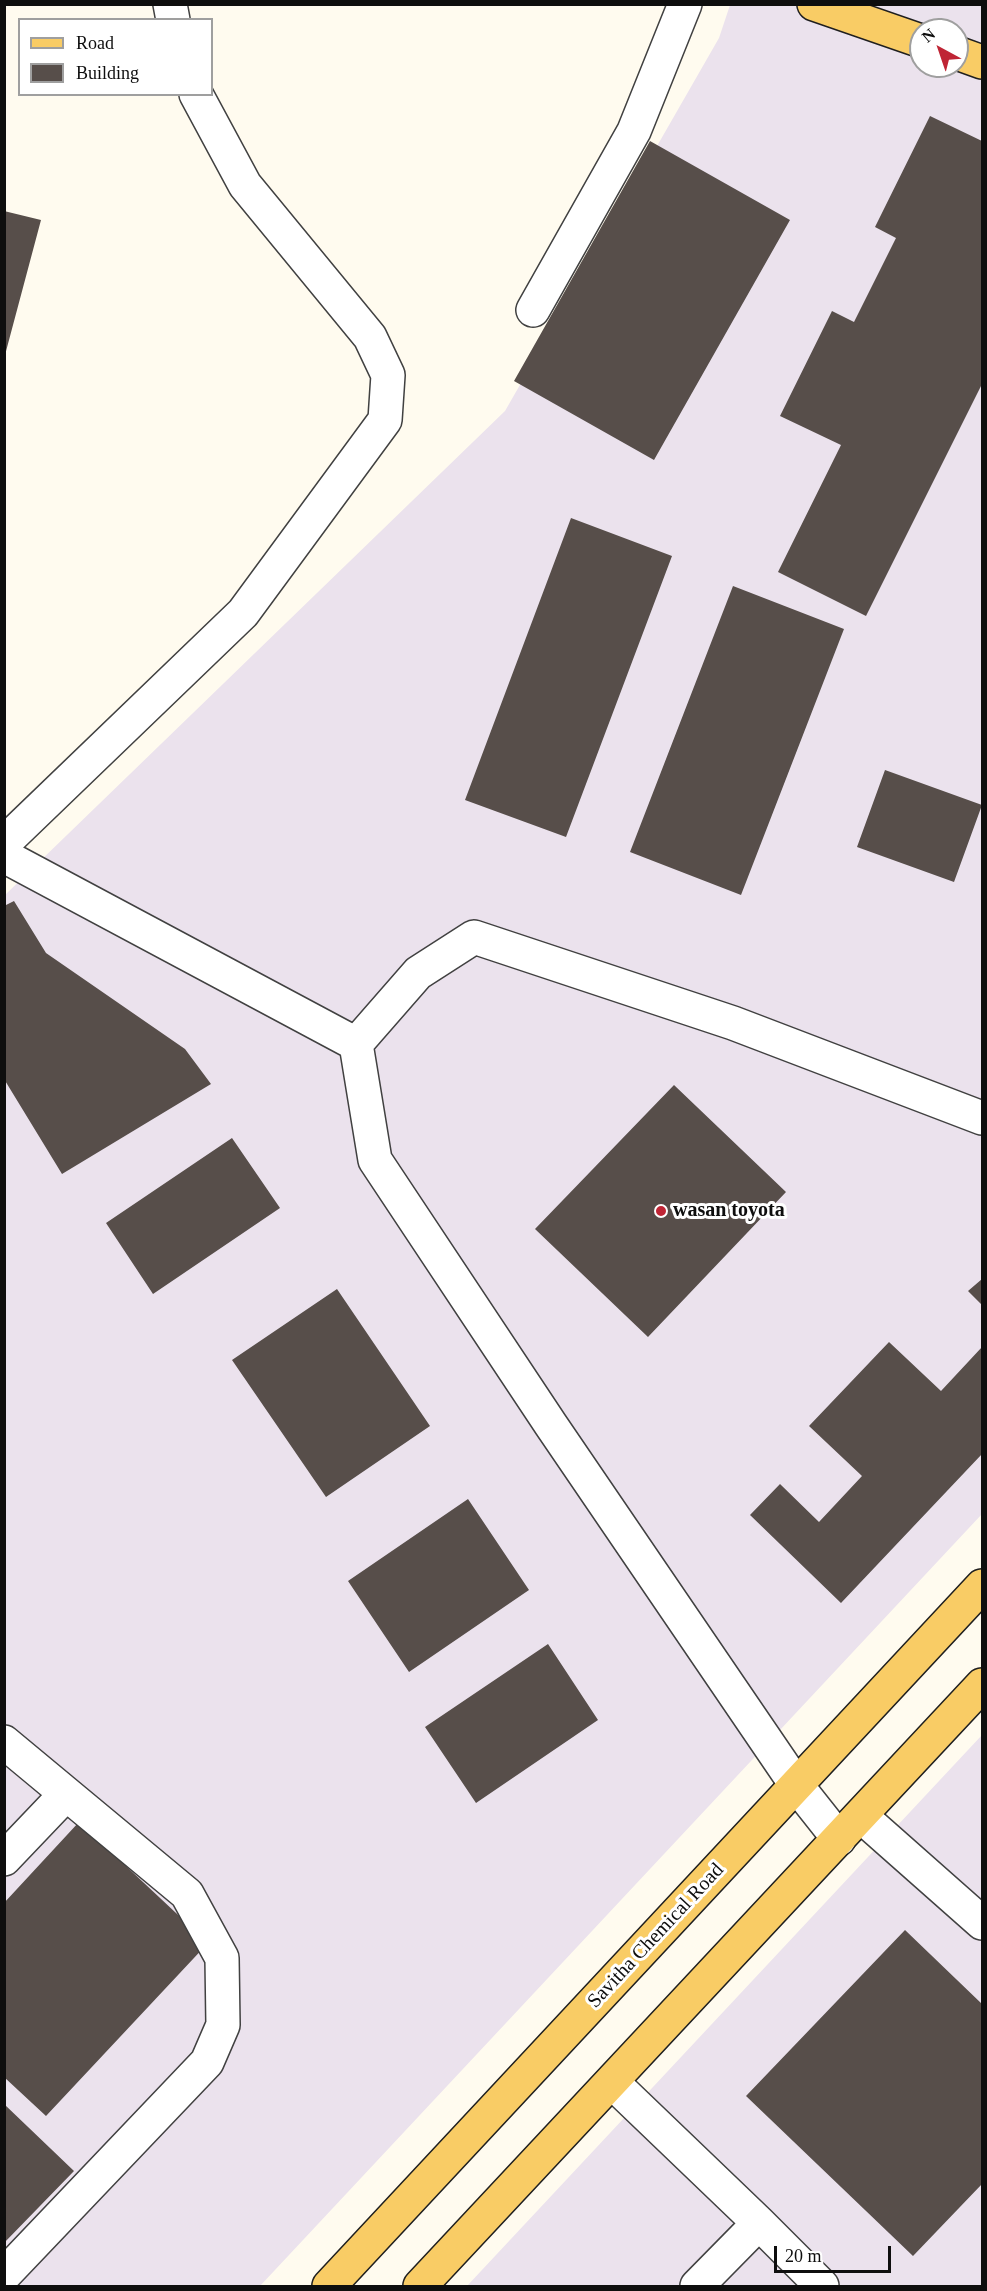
<!DOCTYPE html>
<html>
<head>
<meta charset="utf-8">
<style>
	body { margin:0 }
	#map { position:relative; width:987px; height:2291px; overflow:hidden; background:#fffbef; font-family:"Times New Roman",serif }
	canvas { display:block }
	.frame { position:absolute; inset:0; border:6px solid #0e0e0e; pointer-events:none }
	.legend { position:absolute; left:18px; top:18px; width:195px; height:78px; box-sizing:border-box; background:#fff; border:2px solid #9f9f9f; margin:0; padding:8px 10px; list-style:none; font-size:18px; color:#0e0e0e }
	.legend li { display:flex; align-items:center; gap:12px; height:30px }
	.legend b { width:30px; border:2px solid #9f9f9f }
	.north { position:absolute; left:909px; top:18px; width:60px; height:60px; box-sizing:border-box; background:#fff; border:2px solid #9f9f9f; border-radius:50%; rotate:320deg; font-size:16px; font-weight:700; line-height:24px; text-align:center; color:#0e0e0e }
	.north::after { content:''; display:block; margin:auto; width:21px; height:27px; background:#bf2535; clip-path:polygon(50% 0,100% 100%,50% 72%,0 100%) }
	.scale { position:absolute; left:774px; top:2246px; width:117px; height:27px; box-sizing:border-box; border:3px solid #0e0e0e; border-top:0; padding-left:8px; font-size:18px; line-height:21px; white-space:nowrap; color:#0e0e0e; -webkit-text-stroke:4px #fff; paint-order:stroke }
</style>
</head>
<body>
<div id="map">
<canvas width="987" height="2291"></canvas>
<div class="frame"></div>
<ul class="legend">
<li><b style="height:8px;background:#f9cc65"></b>Road</li>
<li><b style="height:16px;background:#574e4a"></b>Building</li>
</ul>
<div class="north">N</div>
<div class="scale">20 m</div>
</div>
<script>
const g = document.querySelector('canvas').getContext('2d');
g.lineJoin = 'round';
function fill(path, color) { g.fillStyle = color; g.fill(path, 'evenodd'); }
function trace(path, color, width, dash) { g.strokeStyle = color; g.lineWidth = width; g.lineCap = dash ? 'butt' : 'round'; g.setLineDash(dash || []); g.stroke(path); }
function label(font, color, halo, rows, align = 'center') {
  g.font = font + ' "Times New Roman",serif'; g.lineWidth = 6; g.setLineDash([]); g.textBaseline = 'middle'; g.strokeStyle = halo; g.fillStyle = color; for (const [text, x, y, turn = 0] of rows) {
    g.save(); g.translate(x, y); g.rotate((+turn || 0) * Math.PI / 180); g.textAlign = isNaN(turn) ? turn : align; if (halo) g.strokeText(text, 0, 0); g.fillText(text, 0, 0); g.restore();
  }
}
fill(new Path2D(`
	M730,5H982V1514L260,2286H5V895L505,411L719,38ZM921,30H957V66H921Z
	M982,1735V2286H467Z`), '#ebe2ed');
fill(new Path2D(`
	M930,116L982,141V384L866,616L778,572L841,445L780,416L832,311L854,322L896,238L875,227Z
	M650,141L790,220L654,460L514,381Z
	M4,211L41,220L5,355L4,354Z
	M571,518L672,556L566,837L465,800Z
	M733,586L844,629L741,895L630,852Z
	M885,770L982,805L954,882L857,847Z
	M14,901L46,953L185,1049L211,1084L62,1174L4,1079V906Z
	M674,1085L786,1192L648,1337L535,1229Z
	M232,1138L280,1208L153,1294L106,1223Z
	M982,1279V1305L968,1291Z
	M337,1289L430,1426L326,1497L232,1360Z
	M889,1342L941,1391L982,1347V1454L841,1603L750,1515L780,1484L819,1522L862,1476L809,1426Z
	M468,1499L529,1590L409,1672L348,1581Z
	M548,1644L598,1720L476,1803L425,1727Z
	M79,1822L208,1943L46,2116L4,2077V1903Z
	M905,1930L982,2004V2184L913,2256L746,2096Z
	M4,2104L74,2171L4,2243Z`), '#574e4a');
const minor = new Path2D(`
	M170,4L173,20
	M533,310L634,131L685,4
	M4,843L243,613L385,420L388,375L370,337L245,185L196,94
	M4,856L356,1044
	M4,1742L187,1894L222,1958L223,2025L207,2062L4,2275
	M861,1816L982,1923
	M839,1839L797,1786L551,1425L375,1160L356,1044L418,973L474,937L733,1023L982,1118
	M4,1859L66,1794
	M612,2082L759,2223L822,2286
	M697,2286L759,2223`);
const major = new Path2D(`
	M814,4L921,41
	M957,53L982,62
	M329,2286L982,1586
	M420,2286L982,1685`);
trace(minor, '#414141', 36);
trace(major, '#1f1f1f', 36);
trace(minor, '#fff', 33);
trace(major, '#f9cc65', 33);
for (const [x, y, r, color] of [
	[661,1211,6,"#bf2535"]
]) { const dot = new Path2D(); dot.arc(x, y, r, 0, 2 * Math.PI); g.fillStyle = color; g.fill(dot); trace(dot, '#fff', 2); }
label('bold 20px', '#0e0e0e', '#fff', [
	["wasan toyota",673,1211]
], 'left');
label('20px', '#0e0e0e', '#fff', [
	["Savitha Chemical Road",656,1936,-47]
]);
</script>
</body>
</html>
